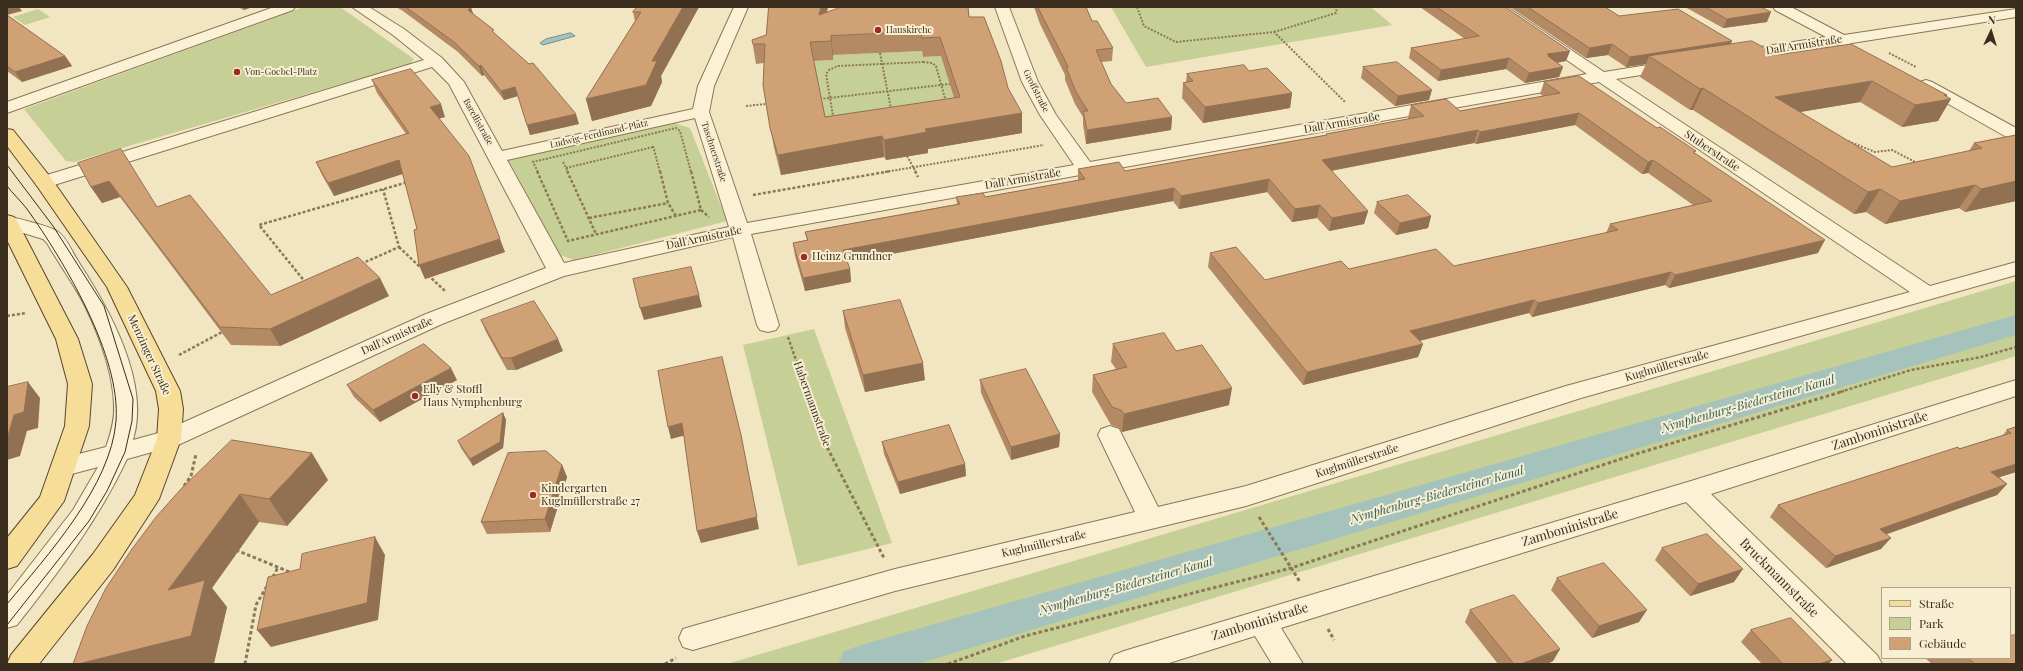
<!DOCTYPE html>
<html>
<head>
<meta charset="utf-8">
<style>
	body { margin:0 }
	#map { position:relative; width:2023px; height:671px; overflow:hidden; background:#f1e5c2; font-family:"Playfair Display",serif }
	canvas { display:block }
	.frame { position:absolute; inset:0; border:8px solid #3b2d1d; pointer-events:none }
	.legend { position:absolute; left:1881px; top:587px; width:130px; height:72px; box-sizing:border-box; background:#f8efd3; border:1px solid #aca18a; margin:0; padding:5px 7px; list-style:none; font-size:12px; color:#3b2d1d }
	.legend li { display:flex; align-items:center; gap:8px; height:20px }
	.legend b { width:20px; border:1px solid #aca18a }
	.north { position:absolute; left:1971px; top:12px; width:40px; height:40px; -webkit-text-stroke:3px #f8efd3; paint-order:stroke; rotate:4deg; font-size:11px; font-weight:700; line-height:16px; text-align:center; color:#3b2d1d }
	.north::after { content:''; display:block; margin:auto; width:14px; height:18px; background:#3b2d1d; clip-path:polygon(50% 0,100% 100%,50% 72%,0 100%) }
</style>
</head>
<body>
<div id="map">
<canvas width="2023" height="671"></canvas>
<div class="frame"></div>
<ul class="legend">
<li><b style="height:5px;background:#f6de98"></b>Straße</li>
<li><b style="height:11px;background:#c6d096"></b>Park</li>
<li><b style="height:11px;background:#d1a176"></b>Gebäude</li>
</ul>
<div class="north">N</div>
</div>
<script>
const g = document.querySelector('canvas').getContext('2d');
g.lineJoin = 'round';
function fill(path, color) { g.fillStyle = color; g.fill(path, 'evenodd'); }
function trace(path, color, width, dash) { g.strokeStyle = color; g.lineWidth = width; g.lineCap = dash ? 'butt' : 'round'; g.setLineDash(dash || []); g.stroke(path); }
function label(font, color, halo, rows, align = 'center') {
  g.font = font + ' "Playfair Display",serif'; g.lineWidth = 4; g.setLineDash([]); g.textBaseline = 'middle'; g.strokeStyle = halo; g.fillStyle = color; for (const [text, x, y, turn = 0] of rows) {
    g.save(); g.translate(x, y); g.rotate((+turn || 0) * Math.PI / 180); g.textAlign = isNaN(turn) ? turn : align; if (halo) g.strokeText(text, 0, 0); g.fillText(text, 0, 0); g.restore();
  }
}
fill(new Path2D(`
	M304,7H340L414,59L410,64L74,162L66,161L24,109Z
	M1111,7H1371L1392,25L1146,67Z
	M38,9L50,17L25,25L13,17Z
	M922,51L923,57L959,55L947,75L953,95L974,94L811,152L798,62L833,60V55Z
	M671,122L690,128L727,221L574,260L560,255L508,159Z
	M2016,281V356L995,664H727Z
	M814,329L892,543L798,566L743,345Z`), '#c6d096');
const water = new Path2D(`
	M571,33L575,36L543,45L540,43L546,39Z`);
fill(water, '#a5c3bc');
trace(water, '#6b928b', 1);
fill(new Path2D(`
	M2016,315V335L917,664H838L844,651L858,646Z`), '#a5c3bc');
const minor = new Path2D(`
	M274,7H295L293,10L7,113V102Z
	M352,7H369L404,29L442,58L464,82L502,151L693,109L698,86L734,7H748L714,86L709,112L747,223L1074,165L1040,115L1022,82L995,7H1009L1038,82L1056,115L1090,162L1587,74L1490,7H1507L1604,72L1673,61L1679,63L1681,66L1679,69L1616,79L1930,286L2016,262V275L1581,398L1246,506L895,591L693,650L683,647L679,638L683,629L693,626L895,569L1135,512L1098,435L1101,429L1110,426L1119,429L1158,507L1246,486L1566,386L1910,292L1599,82L751,234L779,325L776,330L768,332L760,330L757,325L733,237L564,276L442,324L178,445L127,459C98,520 59,572 17,625L7,628V595L73,510L98,467L64,476L55,474L51,467L55,460L106,447C111,433 115,419 114,405C113,372 99,335 85,306C74,284 59,264 47,243L43,239L7,228V216C19,219 47,225 57,231C66,236 72,252 78,261C108,307 151,382 133,440L162,432L426,314L546,268L449,84L432,67L51,186L44,188L37,186L35,182L37,178L424,60L393,35ZM695,118L729,227L564,263L507,160Z
	M1773,7H1791L1844,35L2016,9V17L1852,43L1845,46L1840,44L1740,60L1735,58L1732,55L1735,52L1740,50L1826,37L1775,10Z
	M1926,80L1932,82L2016,128V140L2010,139L1920,88L1918,85L1920,82Z
	M2016,380V396L1711,494L1877,655L1882,664H1847L1686,502L1281,628L1303,664H1272L1255,636L1166,664H1109L1114,655L1124,651L1691,481Z`);
const major = new Path2D(`
	M7,129L13,130L51,178L127,287L180,391L183,409L181,439L159,499L113,570L39,664H7L11,655L93,554L135,495L157,439L159,409L156,391L107,287L37,186L7,146Z
	M7,215L14,217L17,221L78,339L92,384L89,426L64,501L17,566L7,569V538L40,497L65,426L68,384L56,339L7,240Z`);
trace(minor, '#8c7758', 2);
trace(major, '#5a442d', 2);
trace(new Path2D(`
	M1137,7L1144,26L1176,42L1274,32L1345,102
	M1274,32L1336,13L1337,7
	M880,53L891,109
	M1889,53L1916,67
	M923,62L932,63L936,66L948,109L946,113L847,129L835,128L826,74L829,70L838,66Z
	M820,99L950,84
	M746,106L766,104
	M1848,141L1875,152L1892,150L1917,163
	M653,146L660,172
	M907,156L916,172
	M563,162L568,172
	M566,168L653,147
	M538,172L533,162L676,128L680,131L691,172
	M885,172L1044,145`), '#8c7758', 2, [2, 1.5]);
trace(new Path2D(`
	M537,171L568,241L701,210L691,171
	M567,171L596,234
	M660,171L668,203L676,216
	M915,171L918,177
	M753,195L891,171
	M701,210L709,217
	M589,218L668,203
	M399,247L420,267
	M361,264L399,247L383,189
	M428,275L445,291
	M306,283L259,225L408,182
	M7,316L26,313
	M788,337L807,392
	M179,355L224,331
	M1840,392L1911,370L1981,357L2016,347`), '#8c7758', 2.5, [3, 2]);
trace(new Path2D(`
	M807,391L827,447L884,558
	M184,486L191,476L196,454
	M1259,517L1300,582
	M236,550L292,573
	M273,577L278,567
	M1328,629L1334,640
	M245,664L256,605L267,586
	M665,664L676,658
	M948,664L1025,636L1291,568L1633,455L1844,391`), '#8c7758', 3, [3.5, 2.5]);
fill(minor, '#fbf2d6');
fill(major, '#f6de98');
trace(new Path2D(`
	M7,165L53,226L104,306L133,399L132,421L125,452L107,491L89,521L7,625
	M7,186C13,194 21,201 27,209C64,261 121,356 116,421C111,486 47,556 7,604`), '#3b2d1d', 1);
fill(new Path2D(`
	M238,7H252L244,10Z
	M396,7H469L471,8L473,14L495,34L579,124L530,135L518,96L504,100L484,75L482,76L458,52L403,11Z
	M699,7L661,76L662,82L651,106L592,121L586,99L635,21L633,12Z
	M769,7H828L827,12L911,7H968L969,17L1008,88L1022,133L928,149V153L886,160L884,157L781,175L774,148L763,85L764,63L756,64L752,40L766,35ZM922,51L923,57L941,56L954,98L825,117L813,61L833,60V55Z
	M1034,7H1086L1092,21L1113,48L1112,61L1101,62L1111,84L1126,103L1172,117L1171,130L1086,144L1083,125V117L1075,104L1065,80V75L1040,24Z
	M1420,7H1505L1566,61L1557,63L1563,67L1559,77L1525,83L1506,69L1438,81L1409,58L1411,48L1465,39Z
	M1510,7H1605L1619,16L1777,55L1947,95L1938,121L1902,127L1860,102L1800,112L1892,167L1969,151L1974,143L2016,135V201L1965,212L1959,208L1885,224L1866,212L1854,214L1693,110H1690L1640,77L1646,64L1626,67L1608,55L1586,58Z
	M1685,7H1761L1767,22L1723,28Z
	M7,15L65,56L72,66L22,82L7,71Z
	M1363,67L1429,100L1395,106L1361,78Z
	M1249,71L1292,93L1290,108L1203,123L1182,98L1183,83L1186,82L1187,74Z
	M372,80L445,117L439,118L505,252L425,279L419,265L417,229L403,174L334,196L322,175L316,162L406,134L377,93Z
	M1544,82L1695,153L1818,253L1669,288L1665,285L1532,317L1529,313L1420,341L1423,344L1418,357L1303,385L1208,267L1210,253L1265,280L1349,269L1454,266L1606,233L1610,224L1693,205L1648,173L1642,174L1575,125L1476,144L1474,143L1331,171L1368,211L1364,224L1329,231L1317,218L1292,222L1267,192L1179,209L1173,201L847,262L850,269L851,282L805,291L795,256L793,243L807,240L805,232L957,204L956,197H985L1078,180V169L1125,171L1326,135V134L1409,119L1408,118L1411,105L1460,111L1543,96L1540,94Z
	M78,163L157,207L271,295L389,296L280,346L231,345L120,197L102,203L91,187Z
	M1377,202L1431,216L1428,228L1396,235L1374,213Z
	M843,311L925,380L865,392L845,328Z
	M481,320L563,351L516,370H507L486,332Z
	M1113,344L1176,351L1229,405L1122,432L1119,428L1111,425L1092,392L1093,375L1116,369L1111,362Z
	M457,380L380,422L354,397L347,385Z
	M980,380L1060,434L1059,447L1011,460L981,393Z
	M503,413L506,420L503,448L473,466L461,448L458,441Z
	M2016,427V472L1999,477L2007,484L1997,495L1887,534L1881,549L1826,568L1770,517L1778,505L2003,435L2007,430Z
	M882,442L965,464L966,476L900,494L884,454Z
	M562,465L567,477L550,532L487,534L481,522Z
	M328,480L287,526L259,522L212,588L227,607L214,663L181,489Z
	M1662,548L1734,582L1690,596L1655,560Z
	M1557,578L1639,622L1592,638L1551,590Z
	M1470,610L1560,649L1553,661L1547,664H1498L1465,622Z
	M1751,630L1832,660L1828,664H1762L1741,642Z
	M1925,658H2010L2016,664H1932Z`), '#b48a65');
fill(new Path2D(`
	M7,7H19L22,11L7,15Z
	M243,7H252L244,10Z
	M683,7H699L661,76L662,82L651,106L592,121L586,99Z
	M821,7H828L822,34L819,15Z
	M471,8L475,18L468,10Z
	M1771,12L1767,22L1723,28L1727,19Z
	M831,36L833,55V60L831,41Z
	M1732,41L1727,52L1649,56L1646,64L1626,67L1630,57Z
	M1612,44L1608,55L1586,58L1590,48Z
	M1570,51L1566,61L1547,64V54Z
	M65,56L72,66L22,82L15,72Z
	M1509,58L1506,69L1438,81L1441,70Z
	M481,65L484,75L482,76L479,66Z
	M1563,67L1559,77L1525,83L1529,73Z
	M1872,81L1860,102L1764,118L1775,97Z
	M515,87L518,96L504,100L501,91Z
	M1703,88L1693,110H1690L1700,89Z
	M1432,90L1429,100L1395,106L1398,96Z
	M1292,93L1290,108L1203,123L1205,107Z
	M1944,95H1947L1943,100L1951,99L1938,121L1902,127L1915,105Z
	M441,104L445,117L435,120L430,107Z
	M1022,113V133L928,149V153L886,160L884,140L925,129Z
	M1579,113L1575,125L1476,144L1480,132Z
	M576,114L579,124L530,135L527,125Z
	M1172,117L1171,130L1086,144L1087,130Z
	M1478,130L1474,143L1319,173L1322,160Z
	M882,136L884,157L781,175L778,155Z
	M399,160L405,173L334,196L328,183Z
	M1653,160L1648,173L1642,174L1648,162Z
	M1269,179L1267,192L1179,209L1181,196Z
	M109,181L120,197L102,203L91,187Z
	M2016,181V201L1965,212L1981,189Z
	M1975,185L1959,208L1885,224L1900,201Z
	M1174,188L1173,201L844,263L843,250Z
	M1880,189L1866,212L1854,214L1868,192Z
	M1320,205L1317,218L1292,222L1295,209Z
	M1368,211L1364,224L1329,231L1332,218Z
	M1431,216L1428,228L1396,235L1400,223Z
	M500,239L505,252L425,279L419,265Z
	M1825,240L1818,253L1669,288L1675,275Z
	M850,269L851,282L805,291L803,278Z
	M1671,272L1665,285L1532,317L1538,303Z
	M380,278L389,296L280,346L270,329Z
	M699,295L702,307L644,320L640,308Z
	M1534,300L1529,313L1406,344L1410,331Z
	M558,339L563,351L516,370L511,358Z
	M1423,344L1418,357L1303,385L1307,372Z
	M923,363L925,380L865,392L863,375Z
	M451,368L457,380L380,422L373,410Z
	M28,382L40,398L38,428L27,431L20,456L7,460V439L14,415Z
	M1232,388L1229,405L1122,432L1124,414Z
	M503,413L506,420L503,448L473,466L470,459Z
	M682,423L686,435L671,439L668,427Z
	M1060,434L1059,447L1011,460V447Z
	M741,435L759,529L701,543L697,531Z
	M312,453L328,480L287,526L269,499Z
	M965,464L966,476L900,494L898,482Z
	M2016,464V472L1981,483L1991,472Z
	M562,465L567,477L550,532L545,519Z
	M2007,484L1997,495L1870,540L1880,529Z
	M240,494L259,522L212,588L227,607L214,663L211,664H78L168,590Z
	M375,537L385,555L378,620L271,647L257,630Z
	M1891,538L1881,549L1826,568L1835,556Z
	M1743,569L1734,582L1690,596L1698,584Z
	M1647,610L1639,622L1592,638L1599,626Z
	M1560,649L1553,661L1547,664H1521Z
	M1832,660L1828,664H1819Z`), '#927153');
const building = new Path2D(`
	M406,7H469L471,8L468,10L494,30L492,31L529,64L533,63L576,114L527,125L515,87L501,91L481,65L479,66L454,42Z
	M637,7H683L652,61H657L646,85L586,99L641,12H633Z
	M769,7H821L819,15L841,7H911L912,8V7H968L969,17H984L1001,61L1008,88L1022,113L925,129L927,132L884,140L882,136L778,155L770,128L763,85L765,44H753L752,40L766,35ZM921,32L922,38L940,37L960,97L825,117L810,42L831,41V36Z
	M1038,7H1086L1092,21H1097L1113,48L1096,50L1111,84L1126,103L1158,98L1172,117L1087,130L1083,111H1088L1076,92L1066,67H1068Z
	M1437,7H1505L1570,51L1547,54L1549,56H1548L1563,67L1529,73L1509,58L1441,70L1411,48L1479,36Z
	M1528,7H1605L1619,16L1678,9L1732,41L1630,57L1612,44L1590,48Z
	M1706,7H1761L1771,12L1727,19Z
	M7,15L65,56L15,72L7,66Z
	M1752,41L1777,55L1851,44L1947,95H1944L1951,99L1915,105L1872,81L1775,97L1892,167L1982,148L1974,143L2016,135V181L1981,189L1975,185L1900,201L1880,189L1868,192L1703,88L1700,89L1649,56Z
	M1397,62L1432,90L1398,96L1363,67Z
	M1244,65L1249,71L1267,68L1292,93L1205,107L1183,83L1193,81L1187,74Z
	M411,69L441,104L430,107L469,156L500,239L419,265L414,230L417,229L399,160L328,183L316,162L409,133L372,80Z
	M1579,76L1657,128L1660,127L1696,151L1693,152L1825,240L1675,275L1671,272L1538,303L1534,300L1410,331L1423,344L1307,372L1210,253L1236,247L1265,280L1341,261L1349,269L1436,249L1454,266L1618,230L1610,224L1712,201L1653,160L1648,162L1579,113L1480,132L1478,130L1322,160L1368,211L1332,218L1320,205L1295,209L1269,179L1181,196L1174,188L843,250L850,269L803,278L793,243L808,240L805,232L960,204L956,197L983,193L985,197L1085,179L1078,169L1119,162L1125,171L1327,135L1326,134L1424,116L1411,105L1446,99L1460,111L1560,93L1544,82Z
	M121,149L157,207L190,195L271,295L358,257L380,278L270,329L220,327L109,181L91,187L78,163Z
	M1408,195L1431,216L1400,223L1377,202Z
	M691,267L699,295L640,308L633,279Z
	M900,300L923,363L863,375L843,311Z
	M534,301L558,339L511,358H502L481,320Z
	M1164,333L1176,351L1202,345L1232,388L1124,414L1121,410L1112,407L1093,375L1127,367L1113,344Z
	M424,344L451,368L373,410L347,385Z
	M722,357L741,435L757,517L697,531L682,423L668,427L658,371Z
	M1026,369L1060,434L1011,447L980,380Z
	M28,382L24,412L14,415L7,439V387Z
	M503,413L500,442L470,459L458,441Z
	M949,425L965,464L898,482L882,442Z
	M2016,427V464L1991,472L2007,484L1880,529L1891,538L1835,556L1778,505L1958,447L1959,449L2011,433L2007,430Z
	M232,440L312,453L269,499L240,494L168,590L205,580L191,636L78,664H73L87,626L106,588L132,549L156,517L181,489Z
	M546,451L562,465L545,519L481,522L508,453Z
	M1707,534L1743,569L1698,584L1662,548Z
	M375,537L367,603L257,630L268,577L300,569L302,554Z
	M1604,563L1647,610L1599,626L1557,578Z
	M1514,595L1560,649L1521,664H1514L1470,610Z
	M1791,618L1832,660L1819,664H1783L1751,630Z
	M2015,635L2016,636V664H1975L1968,658H2010V636Z`);
fill(building, '#d1a176');
trace(building, '#927153', 1);
for (const [x, y, r, color] of [
	[878,30,4,"#9f2a24"],
	[237,72,4,"#9f2a24"],
	[804,257,4,"#9f2a24"],
	[415,396,4,"#9f2a24"],
	[533,495,4,"#9f2a24"]
]) { const dot = new Path2D(); dot.arc(x, y, r, 0, 2 * Math.PI); g.fillStyle = color; g.fill(dot); trace(dot, '#f8efd3', 1.5); }
label('9px', '#3b2d1d', '#f8efd3', [
	["Hauskirche",886,30],
	["Von-Goebel-Platz",245,72]
], 'left');
label('9px', '#3b2d1d', '#f8efd3', [
	["Groffstraße",1036,91,63],
	["Barellistraße",478,122,61],
	["Ludwig-Ferdinand-Platz",599,134,-13],
	["Taschnerstraße",714,152,72]
]);
label('11px', '#3b2d1d', '#f8efd3', [
	["Dall'Armistraße",1804,45,-9],
	["Dall'Armistraße",1342,123,-10],
	["Stuberstraße",1712,151,34],
	["Dall'Armistraße",1023,179,-10],
	["Dall'Armistraße",704,238,-12],
	["Dall'Armistraße",397,336,-24],
	["Menzinger Straße",149,355,65],
	["Kuglmüllerstraße",1667,366,-16],
	["Habermannstraße",812,404,70],
	["Kuglmüllerstraße",1357,461,-18],
	["Kuglmüllerstraße",1044,544,-13]
]);
label('11px', '#3b2d1d', '#f8efd3', [
	["Heinz Grundner",812,257],
	["Elly & Stoffl",423,390],
	["Haus Nymphenburg",423,403],
	["Kindergarten",541,489],
	["Kuglmüllerstraße 27",541,502]
], 'left');
label('italic 12px', '#2c5c5b', '#f8efd3', [
	["Nymphenburg-Biedersteiner Kanal",1748,404,-16],
	["Nymphenburg-Biedersteiner Kanal",1437,495,-16],
	["Nymphenburg-Biedersteiner Kanal",1126,586,-16]
]);
label('13px', '#3b2d1d', '#f8efd3', [
	["Zamboninistraße",1880,431,-18],
	["Zamboninistraße",1570,528,-17],
	["Bruckmannstraße",1779,578,45],
	["Zamboninistraße",1260,622,-17]
]);
</script>
</body>
</html>
